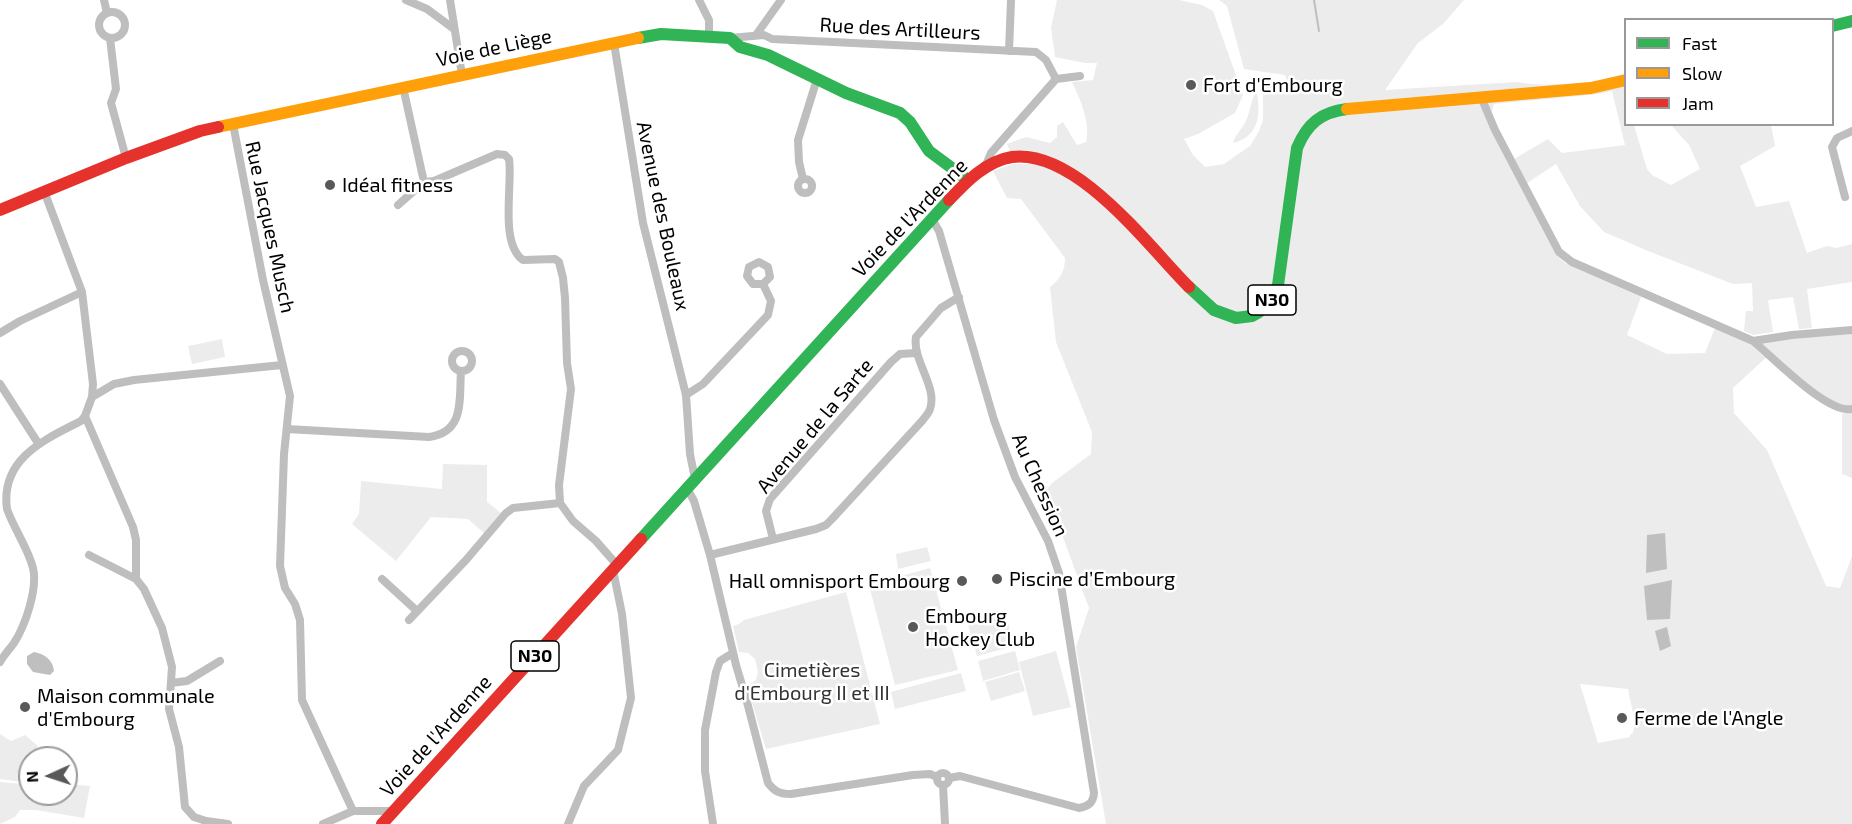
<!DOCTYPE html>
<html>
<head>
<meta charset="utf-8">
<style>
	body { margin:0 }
	#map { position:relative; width:1852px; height:824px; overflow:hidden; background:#fff; font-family:"Exo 2",sans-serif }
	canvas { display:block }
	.legend { position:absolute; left:1624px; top:18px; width:210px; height:108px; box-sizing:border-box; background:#fff; border:2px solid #999; margin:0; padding:8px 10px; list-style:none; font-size:18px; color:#000 }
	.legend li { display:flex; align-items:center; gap:12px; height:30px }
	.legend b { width:30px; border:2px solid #999 }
	.north { position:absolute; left:18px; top:746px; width:60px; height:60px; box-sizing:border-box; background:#fff; border:2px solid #999; border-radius:50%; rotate:267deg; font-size:16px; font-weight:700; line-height:24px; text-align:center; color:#000 }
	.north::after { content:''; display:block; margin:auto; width:21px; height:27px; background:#595959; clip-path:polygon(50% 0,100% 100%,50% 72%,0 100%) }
</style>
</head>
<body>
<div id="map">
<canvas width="1852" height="824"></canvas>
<ul class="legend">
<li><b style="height:8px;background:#30b455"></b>Fast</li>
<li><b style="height:8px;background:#ff9f0a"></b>Slow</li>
<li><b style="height:8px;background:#e5322d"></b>Jam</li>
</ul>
<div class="north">N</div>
</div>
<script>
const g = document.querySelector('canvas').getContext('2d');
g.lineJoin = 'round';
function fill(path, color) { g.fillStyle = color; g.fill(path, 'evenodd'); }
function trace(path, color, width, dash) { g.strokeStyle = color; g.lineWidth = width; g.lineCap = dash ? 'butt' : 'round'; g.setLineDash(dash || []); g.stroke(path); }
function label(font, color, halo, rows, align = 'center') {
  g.font = font + ' "Exo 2",sans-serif'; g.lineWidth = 5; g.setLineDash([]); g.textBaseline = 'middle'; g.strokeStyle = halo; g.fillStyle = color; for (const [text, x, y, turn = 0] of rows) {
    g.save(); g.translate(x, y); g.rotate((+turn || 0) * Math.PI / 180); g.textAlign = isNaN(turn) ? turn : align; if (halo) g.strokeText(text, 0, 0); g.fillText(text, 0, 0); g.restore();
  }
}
fill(new Path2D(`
	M1057,0H1179L1202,5L1213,11L1243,95L1235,113L1198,134L1184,139L1193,155L1205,167L1224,164L1250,146L1259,131L1263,120V93L1267,83L1274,80L1284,84L1287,82L1285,75L1244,69L1227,6L1219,0H1464L1443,24L1418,43L1385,90L1517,82C1552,88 1590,82 1625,78L1626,124L1634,125L1647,169L1652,175L1671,185L1700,169L1689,145L1671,125H1771L1775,146L1740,166L1756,207L1789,201L1807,253L1827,246L1836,248L1852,244V282L1807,289L1812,328L1799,329L1793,297L1768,300L1773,332L1753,335L1744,331L1746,311H1753L1752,283L1733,284L1648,251L1604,232L1580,206L1556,164L1521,187L1557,256L1565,263L1641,297L1627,335L1667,354L1705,353L1715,328L1752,345L1797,337L1852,333V406C1828,411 1789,368 1771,353L1733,388L1734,413L1767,450L1826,586L1840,588L1852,556V824H1106L1076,647L1089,608L1046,491L1052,483L1091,454L1092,432L1056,342L1050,287C1060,279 1065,271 1065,258L1021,199L1007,198L993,171L1013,164H1031L1030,150L1010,151L1007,144L1026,137L1050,143L1057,137V126L1063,122L1077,145L1086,142C1091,123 1080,99 1072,82L1093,80L1097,63H1085L1055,57L1051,28ZM1612,91L1625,145L1562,153L1548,139L1514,159L1491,114L1494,104L1599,94ZM1580,684L1628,689L1635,723L1633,733L1630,735V737L1598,743Z
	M1255,93L1257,94C1261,116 1258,137 1233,143C1235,135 1242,129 1246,121C1250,112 1251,102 1255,93Z
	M222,339L225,357L192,364L188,346Z
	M1852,411V478L1842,474V414Z
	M443,464L487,465V502L501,513L484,533L468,519L431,517L396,561L352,524L359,514L361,481L442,489Z
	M927,547L931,561L898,569L896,554Z
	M930,568L958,670L895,685L869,585Z
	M846,592L880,724L766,749L747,686L756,680L758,672L755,659L748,653L739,652L733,626L739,624L744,620Z
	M1005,611L1014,646L977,656L967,621Z
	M1015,651L1020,670L983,681L978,661Z
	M1056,651L1071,707L1033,716L1019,662Z
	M1019,672L1025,691L991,701L985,682Z
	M961,673L966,691L895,709L891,692Z
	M0,734L11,741L25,735L37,745L38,753L35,758H30V767L22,782L0,779Z
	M30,776V794H66V784L90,786L84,818L36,810H20L15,817L0,824V782L24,784Z`), '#ececec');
fill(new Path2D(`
	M1665,533L1667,569L1646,573L1647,535Z
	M1672,580L1670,619L1647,620L1644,586Z
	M1667,627L1671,646L1660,651L1655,631Z
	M34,652C45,654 53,660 54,671L50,675L33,672L27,664V656Z`), '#bfbfbf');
trace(new Path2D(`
	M1314,0L1319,31`), '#bfbfbf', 2);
trace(new Path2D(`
	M104,0L107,13
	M406,0L427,9L454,29
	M450,0L462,75
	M699,0L709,20V37
	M99 25a13 13 0 1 1 26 0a13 13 0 1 1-26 0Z
	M756,35L781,0
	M110,38L116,89L111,103L126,158
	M730,38L764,35L772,39L1036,52L1046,60L1056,79
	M614,43L643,223L686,395L690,454L695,479
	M1009,51L1011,0
	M1481,97L1495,130L1559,252L1572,262L1753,341L1792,335L1852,330
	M233,124L263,280L290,396L284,454L280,566L285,588L295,604L300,620L302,700L353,811H394
	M985,167L991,153L1056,79L1080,76
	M798 186a7 7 0 1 1 14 0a7 7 0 1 1-14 0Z
	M803,179L799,162L798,140L817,79
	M424,182L434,181L497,154L505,155L509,159C513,184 499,243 523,260L555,259L559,262L563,278L565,298L567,363L571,389L559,485L560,503L573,521L596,541L617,565
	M44,191L82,292L93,384L92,397L85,416L133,527L136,540V579L144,589L162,628L172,667L169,709L179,747L185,807L194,817L206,821L228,824
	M1845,197L1832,147L1837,138L1852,131
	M398,205L424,182L403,87
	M932,219L939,231L994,420L1015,477L1048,541L1059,573L1094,793C1093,803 1089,806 1079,808L960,776L949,778
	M759,262L768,267L770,277L763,284H753L747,276L749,267Z
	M0,333L20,321L82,292
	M1753,341C1773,357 1827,414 1852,409
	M452 361a10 10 0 1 1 20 0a10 10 0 1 1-20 0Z
	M0,384L38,443
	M686,395L703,384L768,315L771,301L763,284
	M92,397L114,384L134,380L282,365
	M287,429L429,437C465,432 459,400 461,371
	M687,488L694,501L710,555L736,665L747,702L768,783C775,792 780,794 791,794L913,775L930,774L937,777
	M773,539L766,511L770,499L891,362L900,354L916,353
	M89,555L136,579
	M710,555L816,529L826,525L832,519L922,421C925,417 929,413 930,409C938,387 912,360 916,337L941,308L959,297
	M382,579L417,611
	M409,620L466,560L506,513L513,508L560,503
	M0,662C4,655 9,650 14,643C25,626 38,589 33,568C28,548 14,529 7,509C0,458 46,439 81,421L85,416
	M171,683L187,681L220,661
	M937 779a6 6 0 1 1 12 0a6 6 0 1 1-12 0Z
	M943,785L945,824
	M323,824L353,811
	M568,824L584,786L618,750L631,698L622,614L613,570
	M713,824L705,771V730L716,672L720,661L733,653`), '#bebebe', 8);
trace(new Path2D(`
	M1832,26L1852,21
	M638,38L661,34L730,38L740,47L768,55L846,93L900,113L910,122L929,151L968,180
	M1189,287L1214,310L1236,318L1252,316L1259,312L1270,300L1278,285L1297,148C1307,124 1321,112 1347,109
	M641,539L949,200`), '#30b455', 12);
trace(new Path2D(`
	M1347,109L1591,88L1626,80
	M218,127L638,38`), '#ff9f0a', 12);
trace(new Path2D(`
	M949,200C966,182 986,161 1012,157C1077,149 1148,246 1189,287
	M0,210L126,158L200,131L218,127
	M382,824L641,539`), '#e5322d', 12);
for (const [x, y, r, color] of [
	[1191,85,6,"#595959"],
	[330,185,6,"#595959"],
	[997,579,6,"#595959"],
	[962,581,6,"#595959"],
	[913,627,6,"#595959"],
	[25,707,6,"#595959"],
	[1622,718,6,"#595959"]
]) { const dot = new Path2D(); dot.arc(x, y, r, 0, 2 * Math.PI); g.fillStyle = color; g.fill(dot); trace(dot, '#fff', 2); }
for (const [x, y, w] of [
	[1272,300,48],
	[535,656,48]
]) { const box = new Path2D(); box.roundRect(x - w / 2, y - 15, w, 30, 4.5); g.fillStyle = '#fff'; g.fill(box); trace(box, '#000', 1.5); }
label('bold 18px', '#000', null, [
	["N30",1272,300],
	["N30",535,656]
]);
label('20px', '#000', '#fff', [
	["Rue des Artilleurs",900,29,3],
	["Voie de Liège",494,48,-12],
	["Avenue des Bouleaux",663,216,78],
	["Voie de l'Ardenne",910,218,-46],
	["Rue Jacques Musch",270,227,78],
	["Avenue de la Sarte",815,426,-50],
	["Au Chession",1040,485,66],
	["Voie de l'Ardenne",436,736,-48]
]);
label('20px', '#000', '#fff', [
	["Fort d'Embourg",1203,85],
	["Idéal fitness",342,185],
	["Piscine d’Embourg",1009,579],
	["Hall omnisport Embourg",950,581,"right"],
	["Embourg",925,616],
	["Hockey Club",925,639],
	["Maison communale",37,696],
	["d'Embourg",37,719],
	["Ferme de l'Angle",1634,718]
], 'left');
label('20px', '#333', '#fff', [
	["Cimetières",812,670],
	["d'Embourg II et III",812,693]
]);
</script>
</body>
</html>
